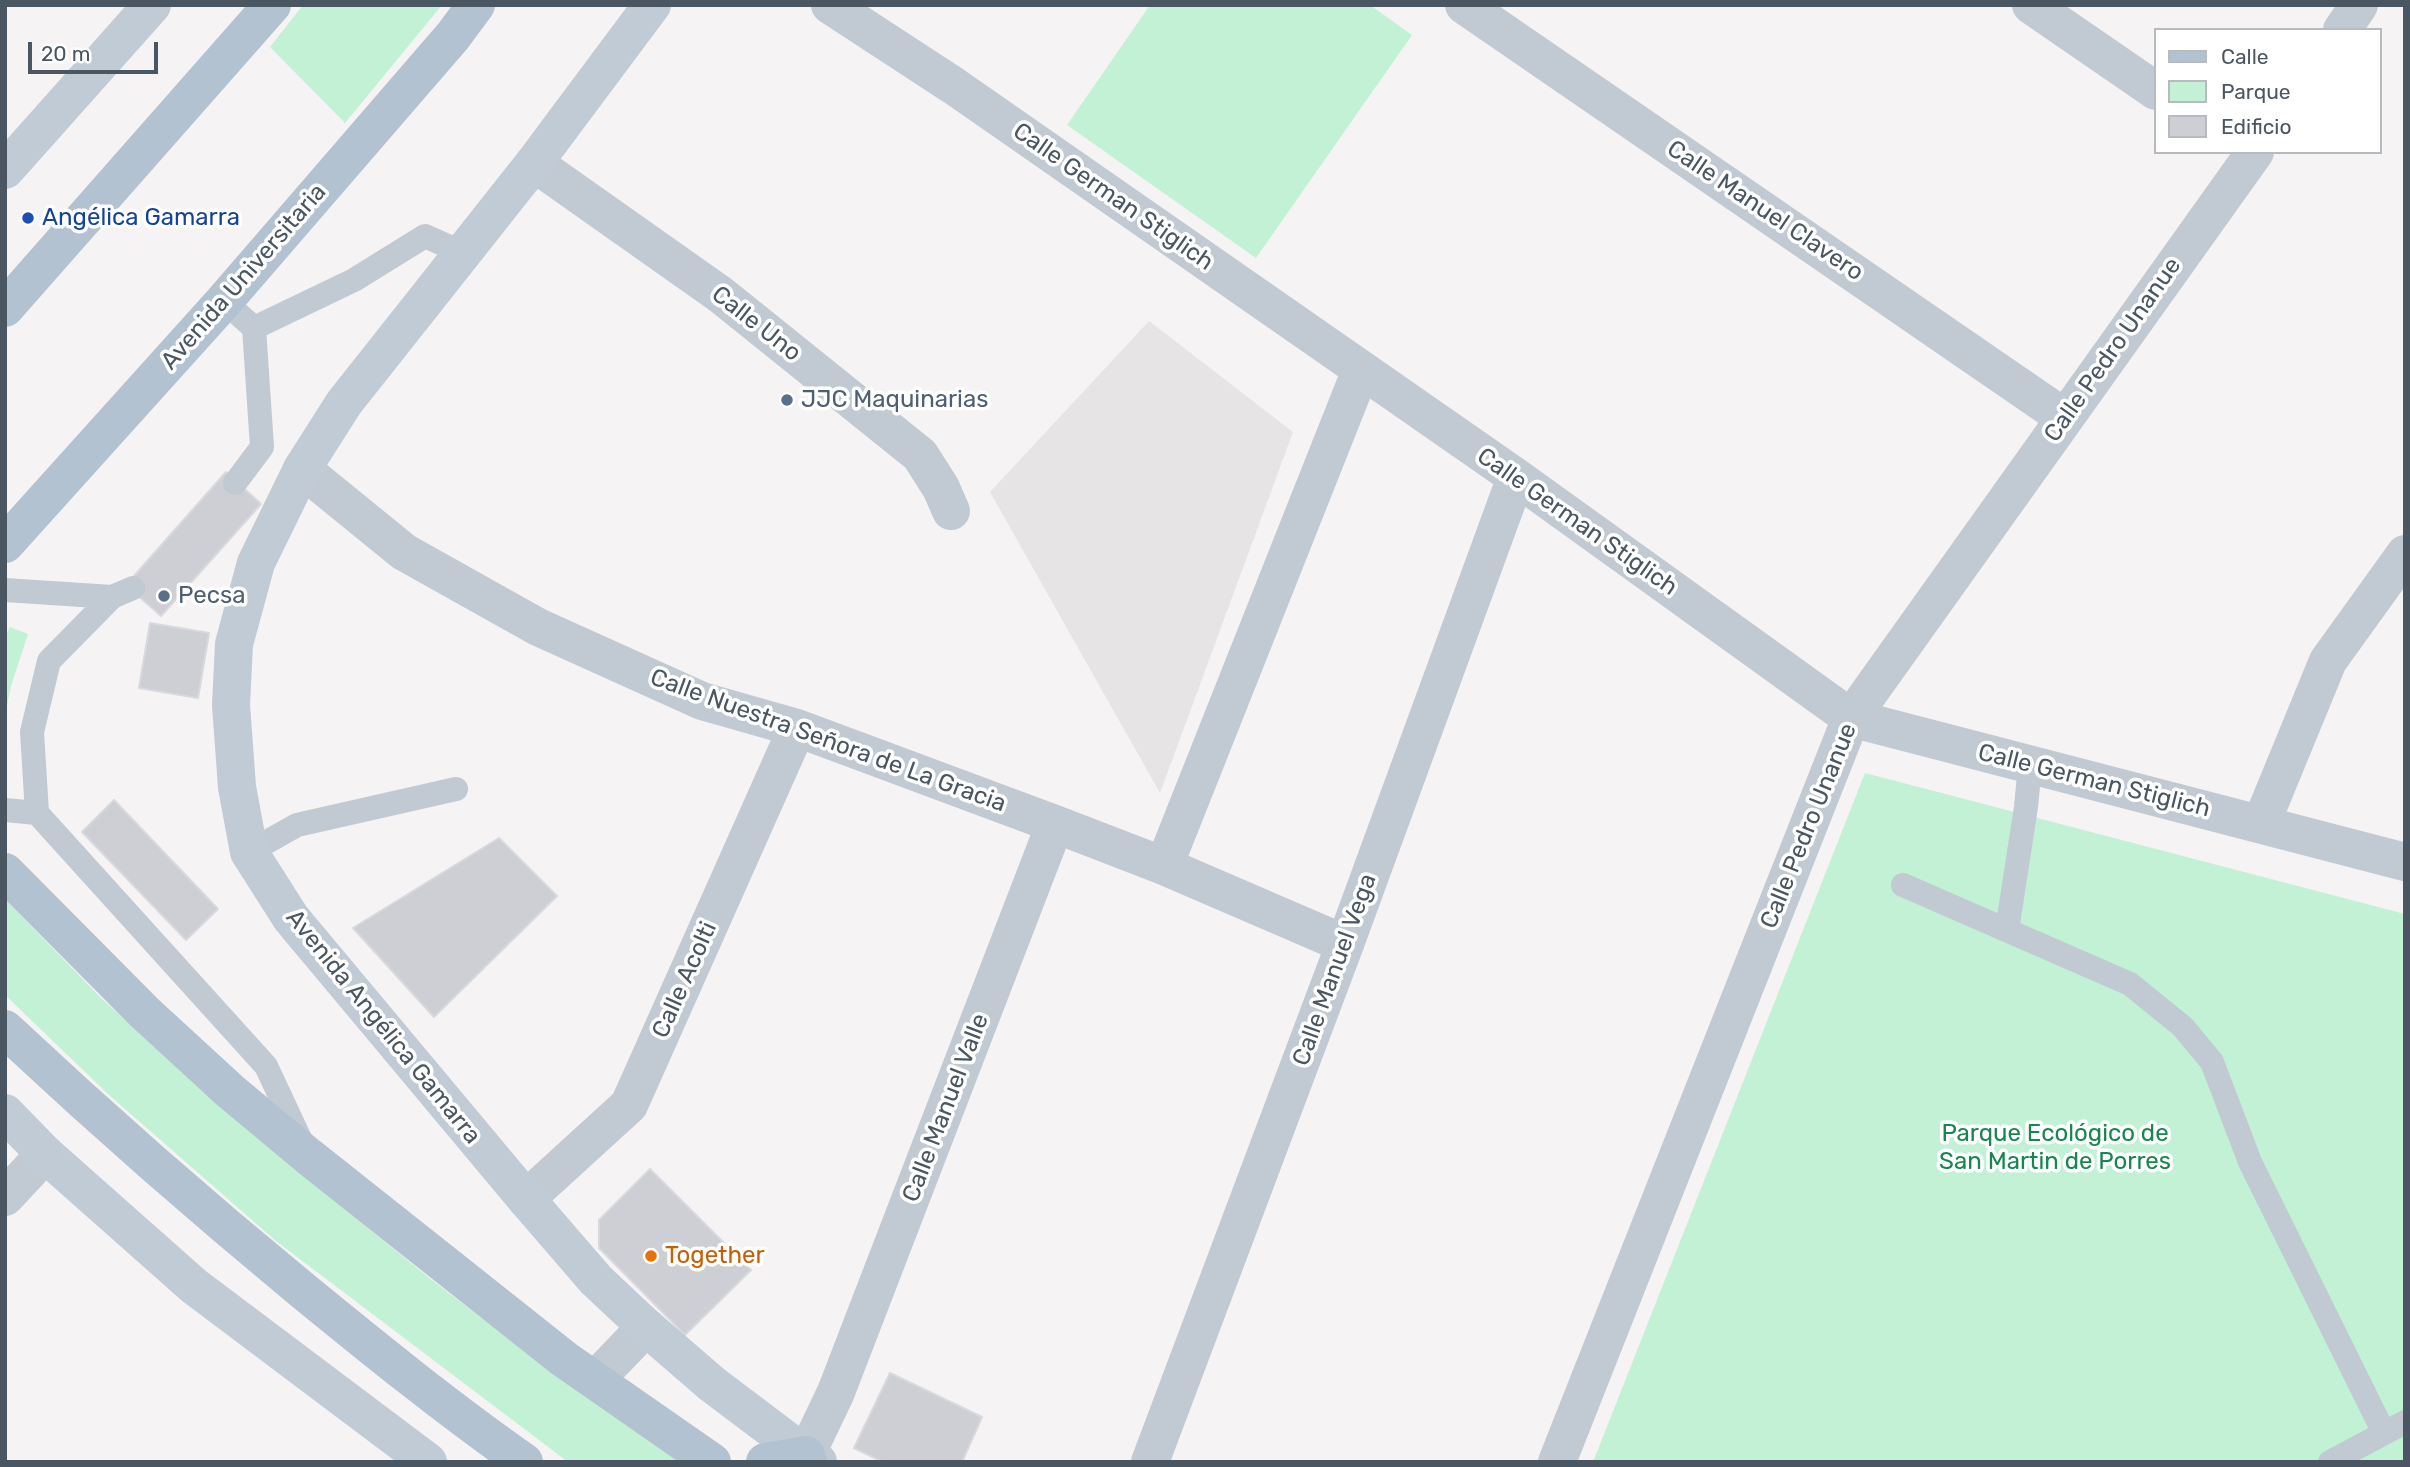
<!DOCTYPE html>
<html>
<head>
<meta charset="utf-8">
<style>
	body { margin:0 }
	#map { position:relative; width:2410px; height:1467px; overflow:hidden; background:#f5f3f3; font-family:Rubik,sans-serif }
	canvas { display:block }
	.frame { position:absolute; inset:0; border:7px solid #4a5661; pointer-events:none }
	.legend { position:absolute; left:2154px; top:28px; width:228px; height:126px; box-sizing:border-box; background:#fff; border:2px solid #b7bbc0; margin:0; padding:9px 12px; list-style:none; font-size:21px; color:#4a5661 }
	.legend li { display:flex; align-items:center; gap:14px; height:35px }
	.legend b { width:35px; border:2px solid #b7bbc0 }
	.scale { position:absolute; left:28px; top:42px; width:130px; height:32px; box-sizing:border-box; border:4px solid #4a5661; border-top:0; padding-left:9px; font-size:21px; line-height:24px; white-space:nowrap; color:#4a5661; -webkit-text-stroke:5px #fff; paint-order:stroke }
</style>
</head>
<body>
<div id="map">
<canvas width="2410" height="1467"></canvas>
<div class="frame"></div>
<ul class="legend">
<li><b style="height:9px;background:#b3c2d1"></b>Calle</li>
<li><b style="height:19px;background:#c3f1d5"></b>Parque</li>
<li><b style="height:19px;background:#cdcfd5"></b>Edificio</li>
</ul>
<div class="scale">20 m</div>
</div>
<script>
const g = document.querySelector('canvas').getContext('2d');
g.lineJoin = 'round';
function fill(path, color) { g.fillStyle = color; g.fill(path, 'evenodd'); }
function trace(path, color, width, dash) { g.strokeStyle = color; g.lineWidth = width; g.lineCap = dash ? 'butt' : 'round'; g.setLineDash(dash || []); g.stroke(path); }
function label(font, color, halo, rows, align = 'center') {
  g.font = font + ' Rubik,sans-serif'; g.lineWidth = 7; g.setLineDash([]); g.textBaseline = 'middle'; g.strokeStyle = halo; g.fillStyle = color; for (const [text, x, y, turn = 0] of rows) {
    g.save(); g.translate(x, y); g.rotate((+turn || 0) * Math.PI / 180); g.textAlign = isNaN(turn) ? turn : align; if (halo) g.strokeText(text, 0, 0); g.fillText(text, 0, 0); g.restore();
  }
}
fill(new Path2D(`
	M1149,321L1293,432L1160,793L990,492Z`), '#e6e4e5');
fill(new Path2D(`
	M303,5H442L345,123L270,47Z
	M1150,5H1370L1412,35L1256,258L1067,125Z
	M10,627L28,634L11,686L5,716V636Z
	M1865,773L2405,914V1462H1593Z
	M5,899L102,999L259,1139L428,1277L569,1385L681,1462H568L276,1241L108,1094L5,995Z`), '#c3f1d5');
const building = new Path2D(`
	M226,472L261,504L161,616L126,585Z
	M150,623L209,633L198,698L139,688Z
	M114,800L218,909L186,940L82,832Z
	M499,838L557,896L434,1017L353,928Z
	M650,1169L751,1270L685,1335L599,1248V1220Z
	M890,1373L982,1417L962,1462H883L854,1448Z`);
fill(building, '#cdcfd5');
trace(building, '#d7d9de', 2);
trace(new Path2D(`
	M224,301L254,328L262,447L235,483
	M254,328L354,280L425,236L463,253
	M133,588L112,597L49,661L32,732L37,813L266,1066L302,1143
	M5,590L112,597
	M5,810L37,813
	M249,852L297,825L456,789
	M1903,885L2130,984L2183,1027L2212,1062L2250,1162L2384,1433
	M2007,930L2026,807L2030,765
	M2330,1462L2405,1422`), '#c1cad2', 24);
trace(new Path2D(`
	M830,5L954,86L1516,477L1851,718L2405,862
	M1464,5L2065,418
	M2031,5L2156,91
	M2342,30L2359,5
	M534,163L721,295L920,455L941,488L951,511
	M302,469L404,552L538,627L702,701L797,728L1055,824L1164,866L1345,944
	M2261,824L2328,661L2405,554
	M1164,866L1361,370
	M5,1197L45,1154
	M526,1199L629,1105L797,728
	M595,1380L646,1327
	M818,1462L806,1455L836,1392L1055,824
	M1150,1462L1345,944L1516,477
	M1557,1462L1851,718L2255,152`), '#c1cad2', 38);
trace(new Path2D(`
	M652,5L534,163L344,403L302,469L256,563L234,644L231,705L237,787L249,852L291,918L526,1199L596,1280L646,1327L712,1384L806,1455
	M5,170L152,5
	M5,1113L45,1154L194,1286L428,1462`), '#c1cbd6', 38);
trace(new Path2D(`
	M5,308L272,5
	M5,544L224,301L453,36L476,5
	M5,872L144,1012L230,1091L308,1156L564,1359L712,1462
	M5,1029C101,1119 199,1205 301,1289C373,1348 447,1408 524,1462
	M765,1462L806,1455L808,1462`), '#b3c2d1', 38);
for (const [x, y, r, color] of [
	[28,218,7,"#1a4fb4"],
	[787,400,7,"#5c6f8a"],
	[164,596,7,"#5c6f8a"],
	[651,1256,7,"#e8710a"]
]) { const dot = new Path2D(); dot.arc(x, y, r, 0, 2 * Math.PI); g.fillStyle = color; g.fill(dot); trace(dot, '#fff', 2.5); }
label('24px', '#4a5661', '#fff', [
	["Calle German Stiglich",1113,197,35],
	["Calle Manuel Clavero",1765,211,34],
	["Avenida Universitaria",244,277,-49],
	["Calle Uno",756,324,38],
	["Calle Pedro Unanue",2113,350,-55],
	["Calle German Stiglich",1577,522,35],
	["Calle Nuestra Señora de La Gracia",828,741,20],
	["Calle German Stiglich",2094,781,14],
	["Calle Pedro Unanue",1809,826,-68],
	["Calle Manuel Vega",1335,970,-70],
	["Calle Acolti",685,980,-66],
	["Avenida Angélica Gamarra",383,1027,51],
	["Calle Manuel Valle",946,1108,-69]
]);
label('24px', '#164399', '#fff', [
	["Angélica Gamarra",42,218]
], 'left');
label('24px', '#4e5e75', '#fff', [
	["JJC Maquinarias",801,400],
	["Pecsa",178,596]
], 'left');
label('24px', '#17864f', '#fff', [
	["Parque Ecológico de",2055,1134],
	["San Martin de Porres",2055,1162]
]);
label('24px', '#c56008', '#fff', [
	["Together",665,1256]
], 'left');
</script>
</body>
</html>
